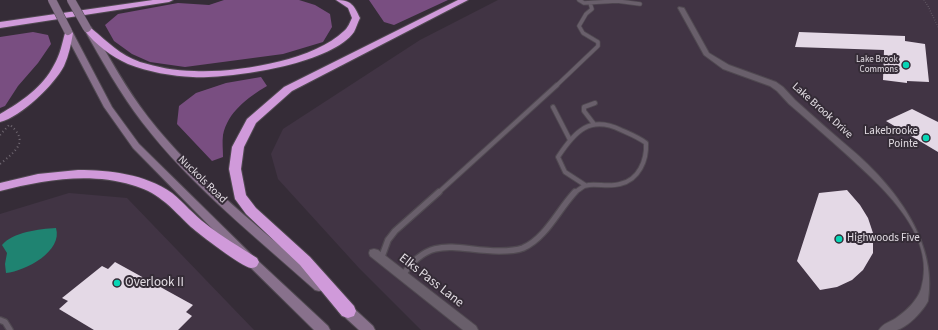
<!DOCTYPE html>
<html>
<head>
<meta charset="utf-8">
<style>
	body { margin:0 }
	canvas { display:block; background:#352c37 }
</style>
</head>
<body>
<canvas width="938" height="330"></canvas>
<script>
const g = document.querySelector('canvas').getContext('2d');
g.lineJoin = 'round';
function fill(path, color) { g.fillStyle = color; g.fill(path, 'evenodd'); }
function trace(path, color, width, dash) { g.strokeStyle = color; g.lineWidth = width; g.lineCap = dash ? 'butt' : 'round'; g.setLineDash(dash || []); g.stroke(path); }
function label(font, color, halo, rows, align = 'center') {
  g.font = font + ' "Source Sans 3",sans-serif'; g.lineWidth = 4; g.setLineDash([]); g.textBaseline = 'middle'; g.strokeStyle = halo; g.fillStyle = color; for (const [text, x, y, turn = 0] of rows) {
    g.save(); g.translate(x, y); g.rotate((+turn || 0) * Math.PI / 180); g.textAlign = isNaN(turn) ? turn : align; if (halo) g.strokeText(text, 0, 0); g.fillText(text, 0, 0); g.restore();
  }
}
fill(new Path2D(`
	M498,0H938V330H421L359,268L278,179L271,154L283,129L420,40Z
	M69,193L127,198L254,330H0V214Z`), '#413444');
fill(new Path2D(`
	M224,0H299L315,5L330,14L332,27L323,42L283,54L185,67L150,62L132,54L114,41L105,25L118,14L178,3L209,5Z
	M369,0H448L394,25L384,22Z
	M33,32L48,35L51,44L38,63L18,86L5,106L0,108V37Z
	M261,77L267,86C247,98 228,112 223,135C222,142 223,150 223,157L212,161L177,124L179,106L196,93L226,83Z`), '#794e81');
fill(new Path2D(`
	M56,228C63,251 26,271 6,273L5,264L7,253L2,245C13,232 39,229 56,228Z`), '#1f8371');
fill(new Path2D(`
	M799,32L905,36V41L925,44L929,82L907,81V83L883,80L884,50L795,47Z
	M912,109L938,122V152L886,121Z
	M847,190L860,205L868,218L873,233V253L863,270L852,280L837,287L820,290L797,261L819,193Z
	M115,262L193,305L186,312L192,316L178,330H94L59,309L68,301L62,298L102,266L108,269Z`), '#e4d9e6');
const laneFar2 = new Path2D(`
	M579,0L584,3L617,1L640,4
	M556,86L598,46V42L583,33L579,26L586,14L592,9L590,3`);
const laneFar1 = new Path2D(`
	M553,107L570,140
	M594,124L584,111V107L595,103
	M438,193L557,85
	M574,193L584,186L589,185C599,184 610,187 620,184C639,180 647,160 646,143C638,137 630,134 621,130C590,115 575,131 558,157L565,172L585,185`);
const lane = new Path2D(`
	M381,259L388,240L395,231L439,192
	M403,275C431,233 458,251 499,251C507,251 515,251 523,248C546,238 558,210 575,192
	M0,320L5,322L10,330`);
const street = new Path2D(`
	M679,7L684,8L709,53L729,65L776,82L783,87L795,100C814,117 833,134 852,150C893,185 938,241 928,301C923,311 908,327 897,330C892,330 884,330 879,330C882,324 890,322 896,318C906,311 917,301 921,289C938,235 881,186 846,154C827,137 808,120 789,104L777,91L770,86L723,69L704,55L678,8Z
	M374,249L378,250L476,326L478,330H463L370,256L369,253L370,250Z`);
const secondary = new Path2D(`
	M85,27H91C110,58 126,89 148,117C197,180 263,230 323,282L325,286L323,290L319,291L315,290C255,236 191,186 142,122C120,93 102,61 84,29Z
	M65,29H68L72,31L112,107L139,144L256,259L328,326L330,330H314L248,265L133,148L104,107L64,31Z
	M343,301L348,303L373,326L375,330H359L338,311L337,307L338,303Z`);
const highway = new Path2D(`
	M153,0H173L169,2L0,28V22Z
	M336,0C351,0 354,5 360,18C358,22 356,28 354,32C332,64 230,79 193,77C172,76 148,72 128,64C112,57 95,44 85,31L89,28L92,29C108,42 120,55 140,62C157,67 175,71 194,71C236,73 313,61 344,31C348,28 350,22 352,18L348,8Z
	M458,0H468L292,91L256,123L244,147L241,169L246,195L256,208L310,257L354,306L356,311L354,316L348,318L342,316L300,265L246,214L235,199L229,169L232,147L247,119L284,87Z
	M69,30L73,33C71,44 69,55 64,66C54,85 21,117 0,122V114C21,102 43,87 54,65C60,55 62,44 65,33Z
	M78,170C110,170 145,174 172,193C184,203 194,215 206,224C222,237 240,247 257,258L259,262L257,266C256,267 253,268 251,268C242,267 199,234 191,227C181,218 173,208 162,200C154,193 143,188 132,185C89,172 43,180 0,191V183L38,174Z`);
trace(laneFar2, '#504951', 5);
trace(laneFar1, '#504951', 6);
trace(lane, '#504951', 8);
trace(street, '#504951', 2);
trace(secondary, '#504951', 2);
trace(highway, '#504951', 2);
trace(new Path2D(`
	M924,0L928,6L938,27`), '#706871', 1.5, [0.5, 2]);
trace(new Path2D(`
	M0,135L9,125
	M0,164C16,151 30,141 9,124`), '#706871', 2, [1, 3]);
trace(laneFar2, '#695f6b', 3.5);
trace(laneFar1, '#695f6b', 4);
trace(lane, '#695f6b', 5.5);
fill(street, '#695f6b');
fill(secondary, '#88718c');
fill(highway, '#d09ada');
const secondaryBridge = new Path2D(`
	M52,0L68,31
	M71,0L87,28`);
trace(secondaryBridge, '#504951', 9, []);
trace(secondaryBridge, '#88718c', 8);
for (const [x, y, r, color] of [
	[906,65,4,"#08d5b5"],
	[926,138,4,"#08d5b5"],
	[839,239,4,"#08d5b5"],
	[117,283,4,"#08d5b5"]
]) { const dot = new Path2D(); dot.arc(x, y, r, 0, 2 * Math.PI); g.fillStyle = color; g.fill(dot); trace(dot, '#352c37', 1.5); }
label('9px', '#e3dde4', '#352c37', [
	["Lake Brook",898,60],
	["Commons",898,70]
], 'right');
label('11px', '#e3dde4', '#352c37', [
	["Lake Brook Drive",822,111,42],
	["Nuckols Road",202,180,44]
]);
label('11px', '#e3dde4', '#352c37', [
	["Lakebrooke",918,132],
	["Pointe",918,145],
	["Highwoods Five",847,239,"left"]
], 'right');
label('13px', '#e3dde4', '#352c37', [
	["Elks Pass Lane",431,281,38]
]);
label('13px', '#e3dde4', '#352c37', [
	["Overlook II",125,283]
], 'left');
</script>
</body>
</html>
